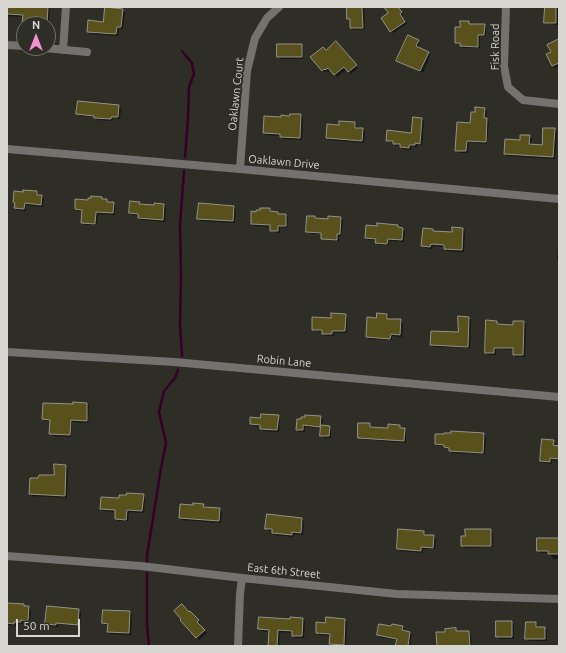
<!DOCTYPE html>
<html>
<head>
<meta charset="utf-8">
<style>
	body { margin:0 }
	#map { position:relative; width:566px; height:653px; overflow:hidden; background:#2e2d26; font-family:Ubuntu,sans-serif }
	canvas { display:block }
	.frame { position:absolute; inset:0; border:8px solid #d7d6d1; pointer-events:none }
	.north { position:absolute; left:16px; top:16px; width:40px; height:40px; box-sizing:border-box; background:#2e2d26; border:1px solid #72716a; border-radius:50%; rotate:0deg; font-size:11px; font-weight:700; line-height:16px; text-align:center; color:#d7d6d1 }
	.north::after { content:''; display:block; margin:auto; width:14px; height:18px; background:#f491d3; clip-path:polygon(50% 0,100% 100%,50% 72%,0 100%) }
	.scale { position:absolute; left:16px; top:619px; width:64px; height:18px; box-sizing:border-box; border:2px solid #d7d6d1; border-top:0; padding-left:5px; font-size:12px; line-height:14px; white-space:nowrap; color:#d7d6d1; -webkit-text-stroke:3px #2e2d26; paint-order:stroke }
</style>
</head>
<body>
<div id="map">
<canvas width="566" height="653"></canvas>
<div class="frame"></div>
<div class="north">N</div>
<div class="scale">50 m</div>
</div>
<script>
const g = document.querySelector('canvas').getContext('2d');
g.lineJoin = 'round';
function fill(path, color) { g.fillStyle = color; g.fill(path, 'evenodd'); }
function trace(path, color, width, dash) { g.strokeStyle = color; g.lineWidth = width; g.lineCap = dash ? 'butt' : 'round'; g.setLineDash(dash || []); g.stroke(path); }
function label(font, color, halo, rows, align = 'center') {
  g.font = font + ' Ubuntu,sans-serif'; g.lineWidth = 4; g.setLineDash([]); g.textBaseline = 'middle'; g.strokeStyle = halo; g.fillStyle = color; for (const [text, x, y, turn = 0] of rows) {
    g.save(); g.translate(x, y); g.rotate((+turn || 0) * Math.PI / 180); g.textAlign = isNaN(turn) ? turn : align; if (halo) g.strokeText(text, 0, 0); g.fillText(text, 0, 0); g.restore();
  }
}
fill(new Path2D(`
	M7,7H50L48,28V24H24L23,23L24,17L7,16Z
	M348,7H364L365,29L353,30L351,27L350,21L348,19Z
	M388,7H398L403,15L401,16L407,24L393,33L391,31L390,13Z
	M546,7H558V25L548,24L545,22Z
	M122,10L125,12L123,29L119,28L118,36L90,34L88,31L104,23Z
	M468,22L470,24L484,25L486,27V36H480V48H463L461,46V45H459L456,42L461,28Z
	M418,41L420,43L418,48L428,53L430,55L423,73L400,63L397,61Z
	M559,42V66L555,68L553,66L552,52Z
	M339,44L358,68L351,74L347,69L337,77L331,70L328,72L327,71L325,73L312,58Z
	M301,45L303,48V59H281L278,57Z
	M119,106L121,108L120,119L113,118V121L97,120L95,117L80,116L78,113Z
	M484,109L487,111L486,119L489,122L487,144L469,142L468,153H459L456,150L471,124Z
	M301,115L303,118L302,140L284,139L281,137V136L266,135L264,133L282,118Z
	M422,119L424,121L422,145H417V147L411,146V150L403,149L400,146H396L394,143L390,142L387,140L412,134Z
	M340,122L355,123L357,125V129H362L365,131L364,143L329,140L327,138L340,126Z
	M554,129L557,132L555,159L507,156L505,153L529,136L532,138L531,145L543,146Z
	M24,191L37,192L39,194V196H41L44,198L43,207L26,205V211L17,210L15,208L16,204L14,202L24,193Z
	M101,198L104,200H106L109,203H113L115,205V215L98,214L97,225H85L82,222L83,211H78L76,209Z
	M130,202L139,203L141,205L155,206L164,205L166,207L165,222L141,220L139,218V216L132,215L130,213Z
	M234,207L236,209L235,223L201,221L198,218Z
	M270,209L272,212L278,213L280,215H286L288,217L287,228L280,227V233L273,232L271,230V227L254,226L252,224L257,213Z
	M340,218L343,220L341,236H339V241L324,240L322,238V234H310L307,231L329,220Z
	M397,226L400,228L403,229L405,231L404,242L389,241V245H378L376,242V240H368L366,237Z
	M463,229L465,231L464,252L447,251L445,249V247L433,246L432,249L425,248L422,246L432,230L435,232L453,233Z
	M558,246H559V262L557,260Z
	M387,314L389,317V320H400L403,323L402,337L392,336V340L369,339L367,337L377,319Z
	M345,315L347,317V333H334V336H325L323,333V332L315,331L313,329L332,320Z
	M459,317L469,318L471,320L470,348L434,347L431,345L459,333Z
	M496,322L499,324L514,326L524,322L526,324L525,357H516L514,355V350L496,349V355H488L486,353Z
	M74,403L87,404L89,406L88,423L72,422L71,437L53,436L50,434L51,421H45L43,419L74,405Z
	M278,416L280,418L279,432L263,431L261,428V427L253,426L251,424L261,419Z
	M321,417L323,420L322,426H329L331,429V438H324L321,435L322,428L305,427V432H299L297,429L306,418Z
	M370,424L372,426V428L389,429L399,426L406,432V443L361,439L359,437Z
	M484,434L486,436L485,454L452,453L450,449H447L444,446H438L436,444Z
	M553,441L556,444L555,447H559V461L552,460V464L543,463L541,461Z
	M55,465L66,466L68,468L67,498L32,496L30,494L55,476Z
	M143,495L145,498L144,513L129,512L128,521H118L116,518V512L103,511L101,509Z
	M203,505L205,508L219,509L222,511L221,523L182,520L180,518Z
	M302,519L304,521L303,535L294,534L293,537L275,535L273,533V531H269L266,528Z
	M490,530L493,532V547L464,548L462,545Z
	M424,531L426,534V536H434L436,539L435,549H423V553L400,551L398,549Z
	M559,539V559H553L549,553H540L538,551Z
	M7,604L24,605L26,607H29L31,610L30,622H23V624L16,623V626L7,625Z
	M79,610L81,612L80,626L58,624V627L49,626L46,624Z
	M130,612L132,614L131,635L110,634L108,632V625H105L103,623Z
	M190,612L200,623L199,624L207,633L199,640L181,620Z
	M291,618L303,619L305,622L304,638H295L293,635V633L280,632L279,646H269L270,632L261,631L259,629L291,620Z
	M327,619L345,620L347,622L346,646H332L330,643V636L319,635L317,633L326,624Z
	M511,622L514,624V639H499L497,637Z
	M536,623L538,625V628H544L547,630V641H529L526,638Z
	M392,627H403L405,629L404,631L410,632L412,635L410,646H397V640L380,637L378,635Z
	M455,629L458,632H469L471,634L472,646H438L447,632Z`), '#0007');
trace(new Path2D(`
	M182,51L192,63L194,74L189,87L188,118L185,157
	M182,356L180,324L181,276L180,225L184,171
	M147,566V556L161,468L166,443L159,412L164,391L175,378L178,370
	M147,573V625L149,646`), '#350028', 2.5);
const building = new Path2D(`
	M7,7H48L47,24L22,23L23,15L7,14Z
	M105,7L123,9L121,27H117L116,34L87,32L88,20L103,22Z
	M347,7H362L363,28H350V19H347Z
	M384,7H398L402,12L400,14L405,22L390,32L381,18L388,13Z
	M545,7H556V23H544Z
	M460,21H469V24H485L484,35H478V47L460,46V43H455V27H460Z
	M408,35L419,40L416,46L429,52L420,71L396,61Z
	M559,39V63L552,66L546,54L551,52L547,45Z
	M336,41L357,65L348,72L344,67L334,75L328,68L325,70L324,69L322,71L310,57L323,47L326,50Z
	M277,44H302V57H277Z
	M78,101L119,105L118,117H111V119L94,118V116L76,114Z
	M475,107L485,108L484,118H487L486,142L467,141L466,151H455L457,122L470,123L471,112H475Z
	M290,114H301L300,138L280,137V134L263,133L264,116L281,117V115L289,116Z
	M413,117L422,118L420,144L415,143V145H409V148L400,147V144H393V141H386L387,130L411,133Z
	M339,121L355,122V128H363L362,141L326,138L327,124L339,125Z
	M543,128H555L553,157L504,154L505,139L520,140V135H530L529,144L542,145Z
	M23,190L37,191V195H42L41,205L25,203L24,209L14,208L15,203L13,202L14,191L23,192Z
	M91,196L102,197V199H107V202H114L113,213L96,212L95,224L81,223L82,210L75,209V199L88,200V198H91Z
	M130,201L140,202L139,204L154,205V203L164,204L163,220L138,218V214L129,213Z
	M199,203L234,206L233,221L197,219Z
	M260,208H270V211L278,212V214H286V226H278V231H270V225L251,224V211L256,212V210H260Z
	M307,216H315V218L328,219V216L341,217L340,234H337V240L321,239V233L306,232Z
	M377,223L398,225V227L403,228L402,240L388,239L387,244L375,243L376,239L365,238L366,225L377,226Z
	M452,227L463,228L462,250L444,249V245L431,244L430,247L421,246L423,228L433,229V231L452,232Z
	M331,313L346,314L345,331H332V334H322V330H312V317L331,318Z
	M377,313L387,314V319H401L400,335L391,334L390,339L366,337L367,317L376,318Z
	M458,316L469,317L468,347L430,345L431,331L458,332Z
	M486,320L497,321V324L513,325V321H524L523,355H513V348H494V353H485Z
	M73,402L87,403V421L71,420L70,435L49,434L50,420L42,419L43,403L73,404Z
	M261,414L279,415L277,430L260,429V425L250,424V417L260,418Z
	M305,415L321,416L320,427L303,425V430H296L297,419H301V417H305Z
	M358,423H370V427L388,428V424L400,425V428H405L404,441L358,438Z
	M321,425L330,426L329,436H320Z
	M451,431L484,433L483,453L449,451V448L444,447V445L435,444V434H444V433H451Z
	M542,439L554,440L553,445L559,446V459L550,458V462L540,461Z
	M54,464L66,465L65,496L29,494L30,478H38L39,475H54Z
	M127,493L144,494L142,511L127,510L126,520L115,519V510L100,509L101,497L119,498V495H126Z
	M193,503L204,504L203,507L220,508L219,521L179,518L180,504L193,505Z
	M267,514L302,518L301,533L292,532V535L272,533V529H265Z
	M398,529L424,531V535H434L433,548L421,547V551L397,549Z
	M465,529H491V546H461V536H465Z
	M537,538H559V554H548V551H537Z
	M7,603L24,604V606H29L28,621L21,620V622H14V624L7,623Z
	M182,604L189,612L190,611L199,620L197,622L205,630L196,638L180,620L181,619L174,611Z
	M47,606L79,609L78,625L56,623V625L45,624Z
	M103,610L130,611L129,633L107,632L108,624L102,623Z
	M259,617L290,619V617L303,618L302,636H292V631L278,630L277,646H268L269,630L258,629Z
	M326,617L345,619L344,645L329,644L330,634L316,633V622L325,623Z
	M496,621H512V637H496Z
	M526,622H536V627H545V639H525Z
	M379,624L391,626L392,624L403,626L402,630L410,632L408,646H395L397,639L377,635Z
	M456,628V631H469L470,646H437L436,632H445V629Z`);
fill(building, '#58511c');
trace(building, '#94938a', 1);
trace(new Path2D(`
	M506,7L504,66L508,87L523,100L559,104
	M7,45L24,46
	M45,48L87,52
	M63,50L66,7
	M7,149L240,169L559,199
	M240,169L247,71L255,38L267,18L279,7
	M7,352L174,362L559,397
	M7,556L141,566L242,578L397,594L559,599
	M238,646L240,594L242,578`), '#73726e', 8);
label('11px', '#d7d6d1', '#2e2d26', [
	["Fisk Road",495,47,-90],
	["Oaklawn Court",236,94,-84],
	["Oaklawn Drive",284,162,5],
	["Robin Lane",284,361,5],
	["East 6th Street",284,571,6]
]);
</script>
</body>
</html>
